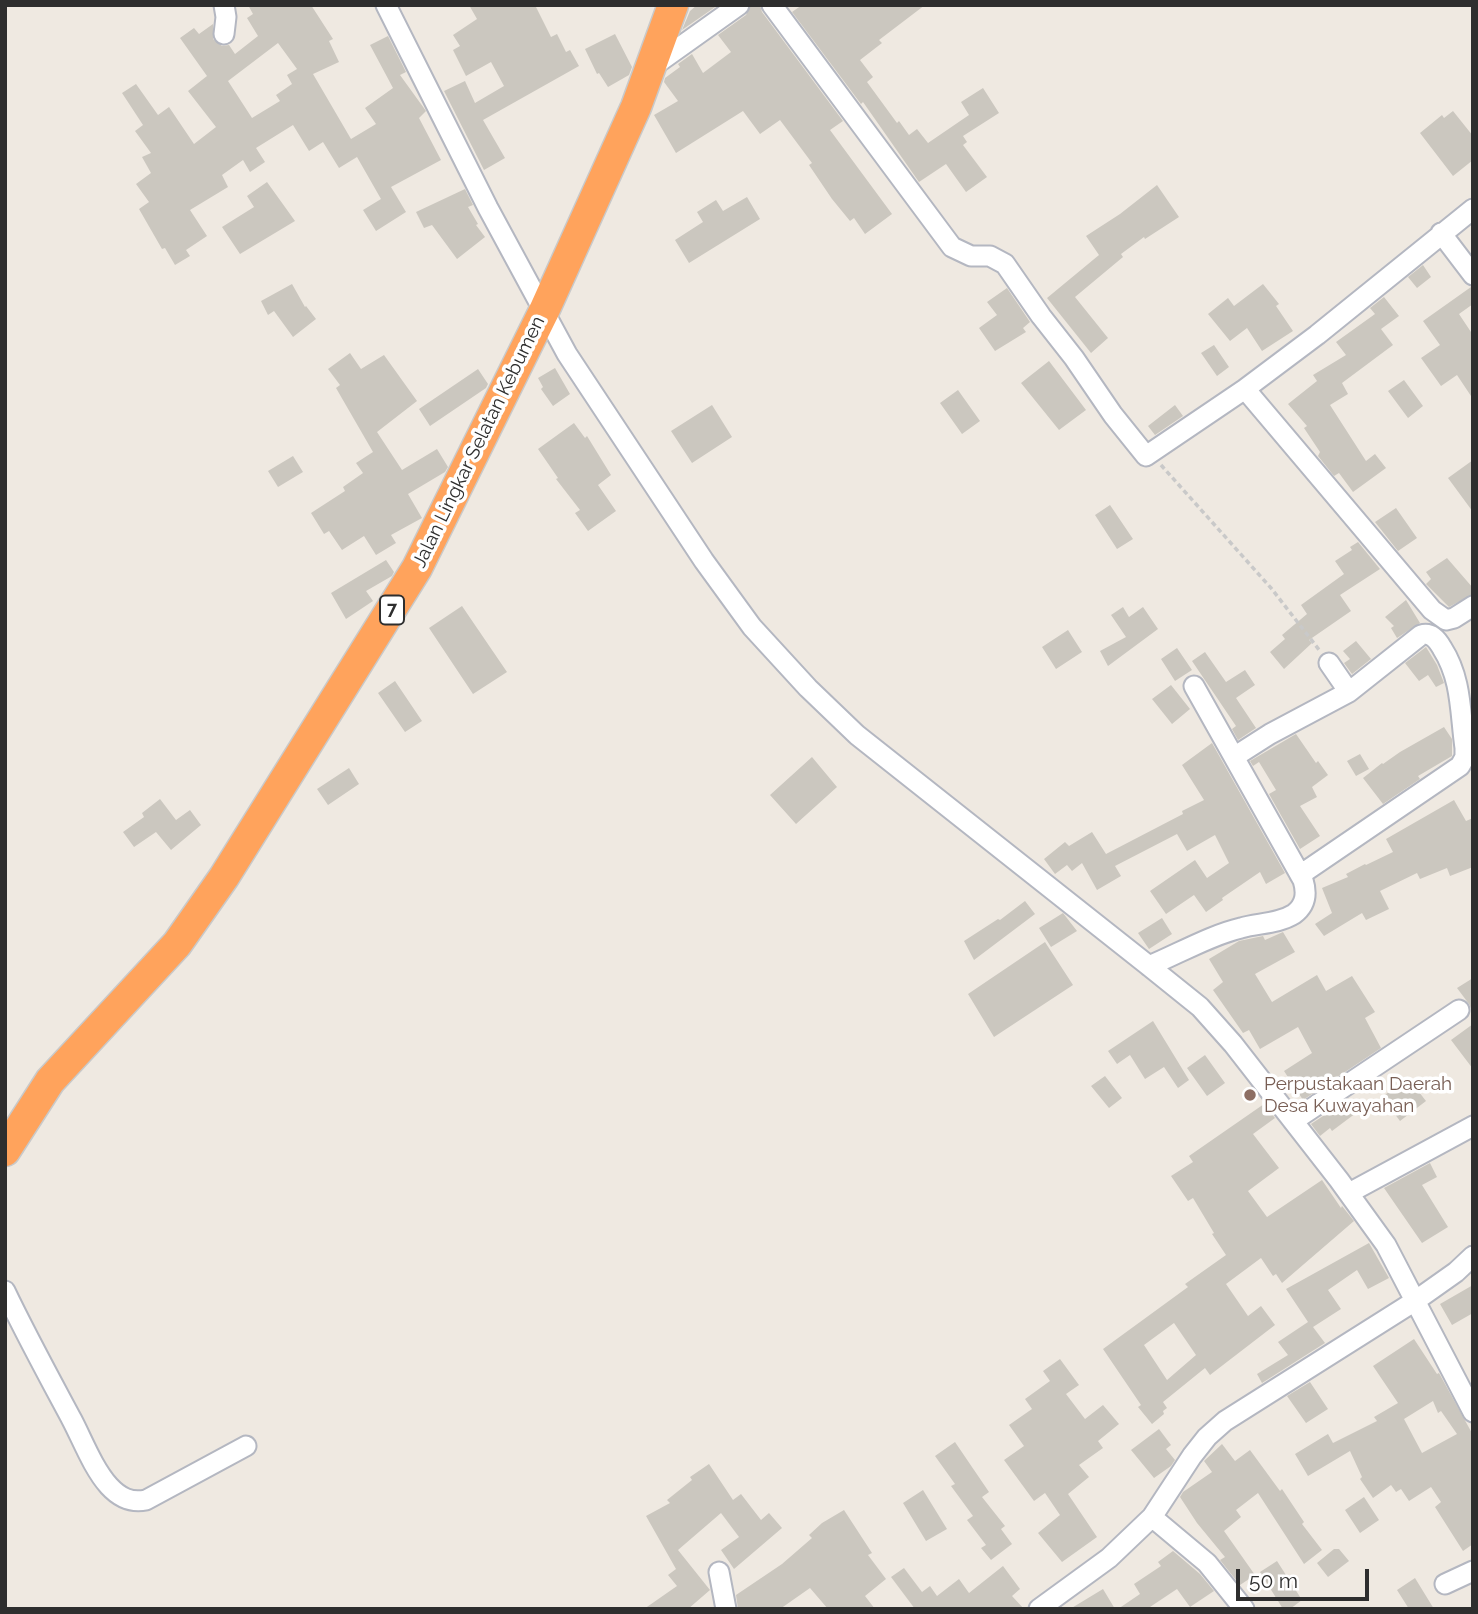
<!DOCTYPE html>
<html>
<head>
<meta charset="utf-8">
<style>
	body { margin:0 }
	#map { position:relative; width:1478px; height:1614px; overflow:hidden; background:#efe9e1; font-family:Raleway,sans-serif }
	canvas { display:block }
	.frame { position:absolute; inset:0; border:7px solid #2e2e2e; pointer-events:none }
	.scale { position:absolute; left:1236px; top:1569px; width:133px; height:32px; box-sizing:border-box; border:4px solid #2e2e2e; border-top:0; padding-left:9px; font-size:21px; line-height:24px; white-space:nowrap; color:#2e2e2e; -webkit-text-stroke:5px #fff; paint-order:stroke }
</style>
</head>
<body>
<div id="map">
<canvas width="1478" height="1614"></canvas>
<div class="frame"></div>
<div class="scale">50 m</div>
</div>
<script>
const g = document.querySelector('canvas').getContext('2d');
g.lineJoin = 'round';
function fill(path, color) { g.fillStyle = color; g.fill(path, 'evenodd'); }
function trace(path, color, width, dash) { g.strokeStyle = color; g.lineWidth = width; g.lineCap = dash ? 'butt' : 'round'; g.setLineDash(dash || []); g.stroke(path); }
function label(font, color, halo, rows, align = 'center') {
  g.font = font + ' Raleway,sans-serif'; g.lineWidth = 7; g.setLineDash([]); g.textBaseline = 'middle'; g.strokeStyle = halo; g.fillStyle = color; for (const [text, x, y, turn = 0] of rows) {
    g.save(); g.translate(x, y); g.rotate((+turn || 0) * Math.PI / 180); g.textAlign = isNaN(turn) ? turn : align; if (halo) g.strokeText(text, 0, 0); g.fillText(text, 0, 0); g.restore();
  }
}
fill(new Path2D(`
	M248,5H311L333,39L329,41L339,62L313,74L351,139L376,124L365,108L393,88L370,45L388,36L406,72L400,75L426,111L419,118L441,160L391,187L406,212L376,231L363,210L381,199L357,157L339,168L323,142L309,151L293,125L256,148L265,162L250,172L243,160L222,175L228,187L190,210L207,236L186,250L190,256L175,265L165,248L162,249L139,209L149,202L136,184L151,173L142,157L151,153L135,131L143,125L122,93L136,84L158,115L169,107L194,144L216,127L188,91L207,76L180,38L194,28L199,34L213,24V39L222,46L229,45L235,54L258,36L247,18L253,14ZM278,43L297,69L287,75L292,84L276,95L280,101L252,118L228,81Z
	M469,5H535L551,37L557,34L566,52L570,50L579,66L483,120L505,158L484,170L444,91L465,81L475,103L504,86L491,62L466,76L453,50L460,46L453,35L477,19Z
	M697,5H718L682,30L690,11Z
	M751,5H760L762,12L843,121L830,130L892,214L865,234L854,218L850,221L832,199L809,165L812,163L780,120L760,134L743,111L676,153L654,115L678,101L664,82L665,78L680,67L678,64L692,54L703,73L731,52L718,35L746,15Z
	M802,5H925L879,40L882,43L860,60L873,77L867,82L897,123L899,121L909,135L917,129L928,143L969,115L961,102L983,88L999,113L963,136L967,142L963,145L987,177L966,192L946,164L919,182L863,102L861,104L792,12Z
	M615,34L632,67L629,75L608,87L599,73L597,74L585,49Z
	M1453,111L1473,136V160L1453,176L1420,133L1442,115L1444,118Z
	M267,182L295,221L240,254L222,227L254,207L247,196Z
	M1157,185L1179,217L1145,239L1144,237L1121,254L1123,257L1075,297L1108,338L1091,353L1047,298L1099,255L1086,236L1120,214Z
	M465,189L473,205L468,207L478,224L476,225L485,237L457,259L432,225L424,228L416,212Z
	M747,197L760,219L689,263L675,240L703,222L697,212L716,200L723,211Z
	M1423,265L1431,277L1417,288L1408,277Z
	M292,284L305,307L306,306L316,319L293,337L274,311L268,315L261,301Z
	M1263,284L1279,304L1276,306L1293,331L1262,351L1247,328L1230,341L1208,314L1228,298L1234,306Z
	M1471,287L1473,304L1459,314L1473,335V399L1457,375L1441,386L1421,358L1440,345L1423,321Z
	M1007,288L1030,322L1023,328L1026,332L995,351L979,328L997,315L987,302Z
	M1384,297L1399,316L1381,329L1393,345L1342,383L1348,394L1330,405L1366,461L1375,454L1386,468L1353,492L1339,473L1334,476L1318,456L1320,452L1304,428L1307,426L1288,404L1317,381L1313,375L1346,355L1336,342L1375,314L1370,308Z
	M1214,345L1229,367L1217,376L1201,353Z
	M350,353L361,369L384,355L417,401L377,432L402,470L437,449L448,467L445,472L408,494L422,518L391,535L396,543L376,555L364,536L342,550L329,531L324,534L311,513L345,491L343,487L363,473L356,463L373,452L336,388L340,385L328,369Z
	M1049,361L1086,410L1059,430L1021,383Z
	M555,368L570,394L553,406L541,389L543,387L538,378Z
	M478,369L488,384L486,388L430,426L419,409Z
	M1404,380L1423,406L1408,418L1388,391Z
	M958,390L980,421L962,434L940,403Z
	M712,405L732,437L692,463L671,431Z
	M1175,405L1183,416L1155,435L1148,426Z
	M574,423L585,438L587,436L611,475L598,485L616,511L588,531L575,513L580,510L556,479L558,478L538,449Z
	M293,456L303,472L278,487L268,471Z
	M1473,460V512L1448,478Z
	M1110,505L1133,539L1117,549L1095,515Z
	M1396,508L1417,538L1398,551L1375,522Z
	M1358,542L1380,569L1340,595L1351,611L1309,640L1312,643L1284,669L1270,652L1285,639L1282,635L1307,614L1301,605L1344,574L1335,561L1352,550L1350,547Z
	M1447,558L1473,588V594L1449,607L1426,584L1431,579L1426,572Z
	M386,560L394,572L392,576L366,591L373,601L346,619L331,593Z
	M1406,600L1420,623L1397,638L1391,628L1394,626L1385,617Z
	M462,606L507,672L473,694L429,628Z
	M1123,607L1129,617L1143,607L1158,629L1108,666L1100,651L1126,637L1111,615Z
	M1068,630L1082,652L1056,669L1042,647Z
	M1356,641L1371,659L1352,674L1344,663L1350,659L1343,651Z
	M1426,647L1437,665L1444,683L1436,687L1428,675L1419,681L1405,663Z
	M1177,648L1192,670L1175,681L1161,659Z
	M1205,652L1226,682L1245,670L1255,685L1236,698L1256,728L1238,740L1232,729L1236,726L1192,661Z
	M395,681L422,721L405,732L378,693Z
	M1171,685L1190,709L1172,724L1152,699Z
	M1444,727L1452,739V756L1418,776L1420,779L1383,804L1363,778L1382,763L1383,764L1400,752Z
	M1296,734L1316,763L1318,761L1328,775L1312,787L1317,797L1300,806L1320,836L1300,849L1269,794L1276,790L1259,762L1253,766L1250,761Z
	M1212,743L1285,873L1266,884L1260,872L1222,898L1223,900L1206,912L1194,895L1166,914L1150,891L1195,860L1207,878L1229,863L1215,835L1187,851L1177,834L1115,866L1121,876L1097,890L1082,863L1072,871L1067,865L1055,874L1044,859L1065,842L1069,846L1092,832L1106,854L1183,814L1182,811L1204,800L1182,765Z
	M1360,754L1369,769L1356,776L1347,761Z
	M812,757L837,787L796,824L770,795Z
	M349,768L359,784L328,805L317,789Z
	M160,799L176,820L190,810L201,825L171,850L156,832L134,847L123,832L144,817L142,813Z
	M1454,800L1466,821L1473,818V867L1450,876L1447,868L1420,879L1417,873L1380,891L1389,909L1366,920L1362,913L1324,936L1315,924L1332,913L1322,888L1348,877L1346,874L1365,864L1366,865L1393,852L1386,839Z
	M1025,901L1035,914L974,960L964,941L998,919L1000,920Z
	M1063,913L1077,931L1051,947L1039,928Z
	M1162,918L1172,934L1149,949L1138,933Z
	M1283,932L1295,952L1255,974L1272,1002L1317,975L1326,991L1352,976L1375,1012L1365,1018L1381,1048L1303,1100L1284,1071L1312,1053L1298,1027L1260,1049L1249,1030L1243,1033L1213,990L1223,982L1209,959L1239,941L1263,936L1265,940Z
	M1045,942L1073,985L994,1037L968,994Z
	M1473,978V1013L1469,1004L1457,988Z
	M1153,1021L1189,1080L1178,1088L1164,1067L1145,1079L1130,1055L1117,1064L1108,1051Z
	M1473,1024V1069L1451,1040Z
	M1205,1055L1225,1083L1207,1096L1187,1068Z
	M1105,1076L1122,1098L1109,1108L1091,1086Z
	M1408,1078L1426,1101L1400,1121L1382,1097Z
	M1347,1100L1356,1113L1332,1131L1330,1128L1320,1136L1311,1124Z
	M1264,1104L1275,1118L1253,1134L1279,1168L1248,1191L1267,1217L1322,1180L1341,1208L1342,1206L1354,1221L1282,1283L1276,1274L1273,1276L1261,1258L1226,1284L1248,1316L1261,1306L1275,1325L1210,1375L1205,1368L1163,1402L1167,1408L1163,1411L1164,1414L1152,1424L1138,1407L1141,1405L1103,1349L1188,1287L1185,1284L1226,1255L1212,1234L1214,1233L1193,1198L1188,1201L1171,1176L1193,1162L1189,1156ZM1174,1323L1196,1355L1167,1380L1144,1345Z
	M1430,1163L1437,1177L1422,1185L1448,1227L1422,1243L1384,1188Z
	M1369,1243L1389,1278L1368,1289L1357,1270L1328,1290L1341,1309L1313,1327L1325,1343L1262,1383L1257,1374L1288,1355L1278,1342L1308,1322L1286,1289Z
	M1473,1285V1313L1452,1325L1440,1304Z
	M1414,1339L1437,1374L1439,1373L1473,1435V1544L1463,1551L1435,1507L1441,1502L1431,1487L1409,1501L1401,1489L1396,1492L1391,1485L1373,1498L1360,1479L1362,1477L1350,1451L1308,1476L1295,1454L1328,1434L1333,1443L1377,1421L1374,1417L1398,1403L1373,1366ZM1433,1401L1438,1413L1441,1411L1457,1434L1422,1453L1404,1419Z
	M1060,1359L1079,1385L1066,1394L1085,1419L1103,1405L1119,1424L1098,1441L1103,1448L1079,1465L1089,1477L1068,1494L1097,1537L1062,1562L1038,1533L1060,1515L1045,1493L1034,1501L1004,1460L1024,1446L1009,1425L1032,1409L1025,1399L1050,1381L1043,1371Z
	M1310,1382L1328,1409L1306,1423L1287,1396Z
	M1159,1429L1171,1445L1166,1449L1175,1460L1171,1466L1154,1478L1131,1450Z
	M955,1442L989,1492L982,1497L1005,1526L1001,1529L1012,1544L991,1560L981,1548L986,1545L967,1520L973,1516L951,1486L955,1484L935,1456Z
	M1222,1444L1235,1461L1250,1450L1280,1491L1282,1489L1304,1522L1302,1524L1322,1550L1304,1564L1258,1493L1236,1510L1241,1517L1224,1531L1255,1575L1240,1585L1220,1560L1225,1557L1197,1523L1180,1497L1183,1492L1212,1472L1204,1461Z
	M709,1464L733,1500L741,1494L761,1520L769,1513L782,1528L734,1569L721,1550L739,1537L721,1513L678,1550L710,1590L688,1609H644L677,1586L668,1575L676,1569L646,1516L670,1503L667,1500L692,1480L690,1477Z
	M923,1490L947,1529L926,1541L903,1503Z
	M1364,1497L1379,1520L1360,1533L1345,1510Z
	M844,1510L872,1553L868,1555L886,1579L865,1596L875,1609H828L810,1588L780,1609H738L736,1595L782,1564L812,1538L809,1535L822,1523Z
	M1334,1549H1339L1349,1561L1328,1577L1317,1563Z
	M1173,1551L1200,1574L1214,1591L1190,1607L1177,1589L1147,1609H1118L1140,1594L1134,1584L1161,1566L1158,1562Z
	M1277,1561L1302,1600L1290,1609H1283L1260,1572Z
	M1003,1566L1020,1589L1012,1596L1024,1609H915L891,1577L904,1568L922,1592L930,1586L937,1596L959,1579L969,1593Z
	M1415,1578L1434,1609H1409L1397,1590Z
	M1103,1589L1115,1609H1070Z`), '#cbc7bf');
const minor = new Path2D(`
	M386,5L488,208L567,354L704,561L752,627L808,688L857,735L1149,966L1200,1007L1233,1044L1339,1180L1386,1245L1473,1412
	M772,5L952,247L971,256H990L1005,264L1041,316L1074,358L1113,415L1146,456L1245,389
	M224,34L226,17L224,5
	M652,67L739,5
	M1473,209L1317,335L1245,389L1432,610L1446,620L1454,618L1473,606
	M1441,233L1473,275
	M1329,663L1349,692
	M1234,757L1270,734L1349,692L1421,635C1431,632 1437,639 1442,648C1462,679 1460,713 1465,748V757L1460,766L1300,875
	M1149,966C1178,954 1211,935 1241,928C1258,923 1278,924 1294,914C1306,905 1307,893 1303,880L1194,686
	M1293,1121L1459,1010
	M1349,1193L1473,1126
	M5,1291C26,1335 49,1377 72,1420C83,1441 93,1468 109,1486C120,1498 131,1503 146,1500L246,1446
	M1152,1517L1207,1563L1244,1609
	M719,1572L726,1609
	M1445,1584L1473,1571
	M1039,1609L1109,1558L1152,1517L1192,1456L1207,1437L1225,1421L1415,1301L1456,1272L1473,1256`);
const highway = new Path2D(`
	M5,1151L50,1081L177,944L224,877L417,568L544,311L636,107L673,5`);
trace(minor, '#b4b7c1', 23);
trace(highway, '#c9c9c9', 33);
trace(new Path2D(`
	M1161,465L1271,588L1320,651`), '#c9c9c9', 3.5, [5, 3.5]);
trace(minor, '#fff', 19);
trace(highway, '#ffa35c', 30);
for (const [x, y, r, color] of [
	[1250,1095,7,"#8d6e63"]
]) { const dot = new Path2D(); dot.arc(x, y, r, 0, 2 * Math.PI); g.fillStyle = color; g.fill(dot); trace(dot, '#fff', 2.5); }
for (const [x, y, w] of [
	[392,610,24]
]) { const box = new Path2D(); box.roundRect(x - w / 2, y - 14.5, w, 29, 5); g.fillStyle = '#fff'; g.fill(box); trace(box, '#2e2e2e', 2); }
label('bold 18px', '#2e2e2e', null, [
	["7",392,610]
]);
label('19px', '#2e2e2e', '#fff', [
	["Jalan Lingkar Selatan Kebumen",479,442,-64]
]);
label('19px', '#785e54', '#fff', [
	["Perpustakaan Daerah",1264,1084],
	["Desa Kuwayahan",1264,1106]
], 'left');
</script>
</body>
</html>
